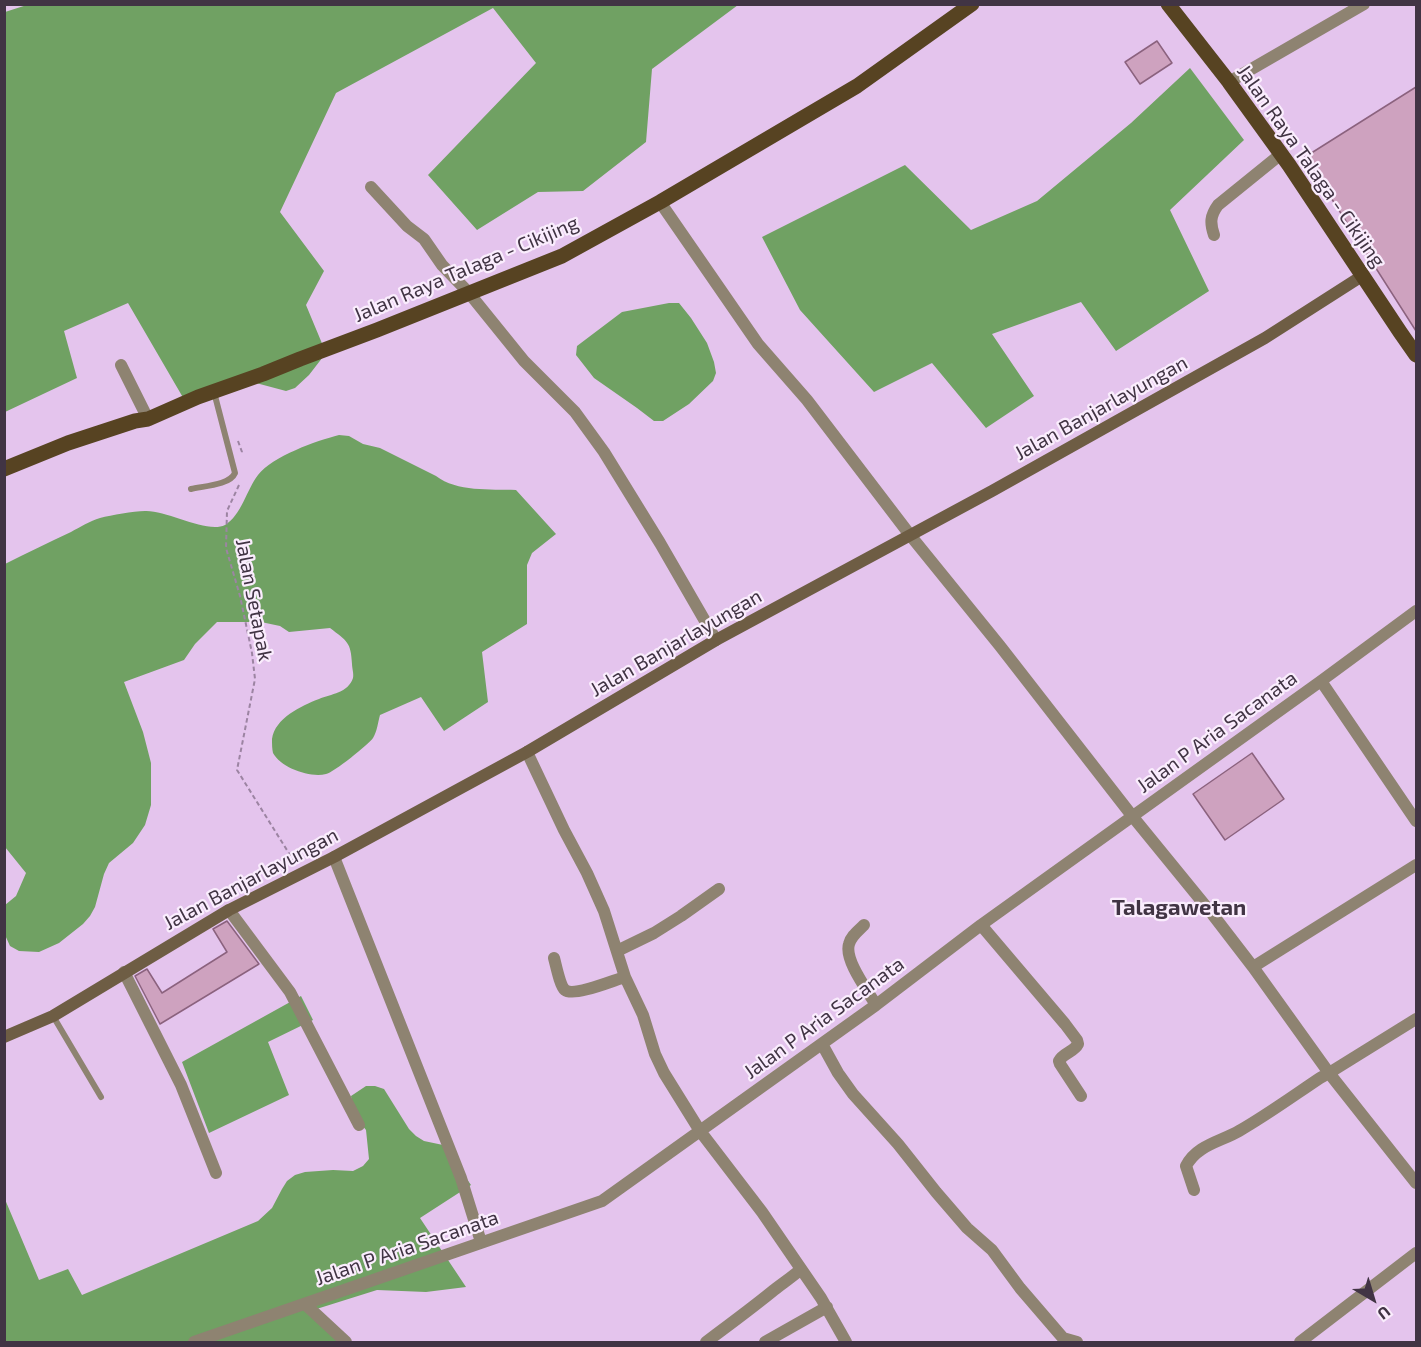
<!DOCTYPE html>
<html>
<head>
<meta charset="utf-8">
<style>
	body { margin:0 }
	#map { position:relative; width:1421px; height:1347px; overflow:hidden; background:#e4c4ed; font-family:"Exo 2",sans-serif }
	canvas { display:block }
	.frame { position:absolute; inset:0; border:6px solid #413444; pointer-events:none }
	.north { position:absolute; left:1343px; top:1269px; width:60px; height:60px; -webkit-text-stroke:4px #faedfd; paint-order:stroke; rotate:142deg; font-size:16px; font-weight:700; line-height:24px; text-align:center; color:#413444 }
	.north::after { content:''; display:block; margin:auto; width:21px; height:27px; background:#413444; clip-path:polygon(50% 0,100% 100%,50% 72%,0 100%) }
</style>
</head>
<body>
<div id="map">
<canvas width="1421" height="1347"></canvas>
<div class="frame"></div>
<div class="north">U</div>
</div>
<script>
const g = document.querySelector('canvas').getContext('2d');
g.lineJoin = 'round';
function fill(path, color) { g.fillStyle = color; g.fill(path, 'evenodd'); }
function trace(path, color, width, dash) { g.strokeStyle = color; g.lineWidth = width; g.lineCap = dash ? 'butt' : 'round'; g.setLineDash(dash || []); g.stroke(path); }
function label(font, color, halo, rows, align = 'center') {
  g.font = font + ' "Exo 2",sans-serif'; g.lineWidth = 4.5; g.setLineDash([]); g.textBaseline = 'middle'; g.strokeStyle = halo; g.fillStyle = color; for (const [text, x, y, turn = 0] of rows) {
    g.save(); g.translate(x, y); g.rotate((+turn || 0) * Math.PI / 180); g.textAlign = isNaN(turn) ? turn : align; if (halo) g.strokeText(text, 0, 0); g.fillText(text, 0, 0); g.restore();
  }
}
fill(new Path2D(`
	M30,4L738,5L652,69L646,142L583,191L538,192L477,230L428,175L536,63L493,8L336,93L280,212L324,271L306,305L326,353L309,375L295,388L286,391L241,379L185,401L128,303L64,331L77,378L5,412V12Z
	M1190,68L1244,140L1170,210L1209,291L1116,351L1081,302L992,334L1034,396L986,428L932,363L874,392L800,310L762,237L905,165L971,230L1037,201L1131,123Z
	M669,303H679L691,318L707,343L714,362L716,373L713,381L689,404L663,421H654L637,408L594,378L576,355L577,346L622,312Z
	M339,435L349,436L363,444L380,448L436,476C457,492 490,489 516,490L556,534L532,553L527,565V624L482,652L488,702L444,731L421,697L380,715C378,722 377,732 373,738C369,744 333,773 326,774C310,778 281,768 273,753C272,749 272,744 272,739C275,718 301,706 319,699C331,694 348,693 353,678C354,674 352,668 352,664C351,642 347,641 330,628L289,632L280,626L261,622H217L195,644L184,660L124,682L143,732L151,763V805L145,825L133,843L109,863L104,874L95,907L90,916L83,924L59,943L39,952L19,951L10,946L5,935V905L16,896L26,873L5,847V564C27,553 49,542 71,532C80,527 90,521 100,518C112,515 133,511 145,511C167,510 207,534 225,525C241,516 247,489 258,475C273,456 316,441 339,435Z
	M301,996L313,1020L268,1042L289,1095L209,1133L182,1062Z
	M366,1086H375L384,1089L409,1129L416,1136L424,1141L443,1145L471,1185L420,1218L466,1287L426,1292L377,1290L307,1312L341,1342H5L4,1197L39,1280L68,1269L82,1295L258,1221L272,1208L282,1189L287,1181L295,1175L305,1172L333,1170L353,1171L363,1166L369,1159L366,1130L354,1115L351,1096Z`), '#70a163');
const building = new Path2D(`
	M1157,41L1172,63L1140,84L1125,62Z
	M1416,87V331L1305,157Z
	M1252,753L1284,799L1225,840L1193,794Z
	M227,921L259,964L160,1024L135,976L147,969L162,993L227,952L213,929Z`);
fill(building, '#cea2bf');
trace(building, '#8b627e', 1.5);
trace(new Path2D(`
	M238,441L242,452V455
	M239,485L227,511L226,548L240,596L252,653L255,679L237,770L295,863`), '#9c84a2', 2, [4.5, 3]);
trace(new Path2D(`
	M191,489C204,486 230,485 235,473L214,392
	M53,1016L101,1097`), '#8e8371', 6);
trace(new Path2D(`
	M1229,82L1364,4
	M371,187L407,226L424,239L442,265L469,293L524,361L575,412L604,452L660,543L716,640
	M660,202L758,344L807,400L910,535L1000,646L1133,817L1213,915L1253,967L1329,1073L1416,1183
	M1214,235C1210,223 1210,216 1218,205L1281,154
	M121,365L148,419
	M1321,681L1416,821
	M527,752L564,830L587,873L604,911L625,977L643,1015L655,1054L664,1073L700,1131L762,1212L821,1298L846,1342
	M334,857L461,1178L481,1242
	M229,910L290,992L359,1125
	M864,925C858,931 851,936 849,944C844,960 868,991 876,1005
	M981,925L1065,1024L1077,1040L1078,1044C1074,1052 1063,1053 1059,1061L1060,1064L1081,1096
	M617,951L654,933L681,916L719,889
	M554,958C556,965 560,986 565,990C574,997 614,980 625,977
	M1253,967L1416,865
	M124,972L181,1085L216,1173
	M822,1044L838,1073L853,1094L898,1144L936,1192L967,1228L992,1250L1020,1288L1063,1338L1077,1342
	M1194,1190L1186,1166C1197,1145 1220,1142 1239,1131C1267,1115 1293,1096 1320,1078L1329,1073L1416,1019
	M305,1304L346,1342
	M194,1342L602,1201L876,1005L981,925L1321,681L1416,611
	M706,1342C729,1325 752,1308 774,1290C783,1283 792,1277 800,1270
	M765,1342L827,1307
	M1300,1342L1416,1253`), '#8e8371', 12);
trace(new Path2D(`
	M4,1037L53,1016L229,910L334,857L527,752L716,640L992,491L1265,338L1362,276`), '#6e5d44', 12);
trace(new Path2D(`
	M1168,4L1229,82L1289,165L1400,332L1416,355
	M4,469L68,443L135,421L148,419L198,397L263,374L300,359L377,330L562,256L660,202L857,86L972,4`), '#574322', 15);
label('20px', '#413444', '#faedfd', [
	["Jalan Raya Talaga - Cikijing",1311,166,55],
	["Jalan Raya Talaga - Cikijing",466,269,-23],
	["Jalan Banjarlayungan",1101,408,-29],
	["Jalan Setapak",254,600,79],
	["Jalan Banjarlayungan",676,643,-30],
	["Jalan P Aria Sacanata",1217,732,-36],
	["Jalan Banjarlayungan",251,879,-28],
	["Jalan P Aria Sacanata",824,1018,-36],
	["Jalan P Aria Sacanata",407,1248,-19]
]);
label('bold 22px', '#413444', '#faedfd', [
	["Talagawetan",1179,908]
]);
</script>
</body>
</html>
